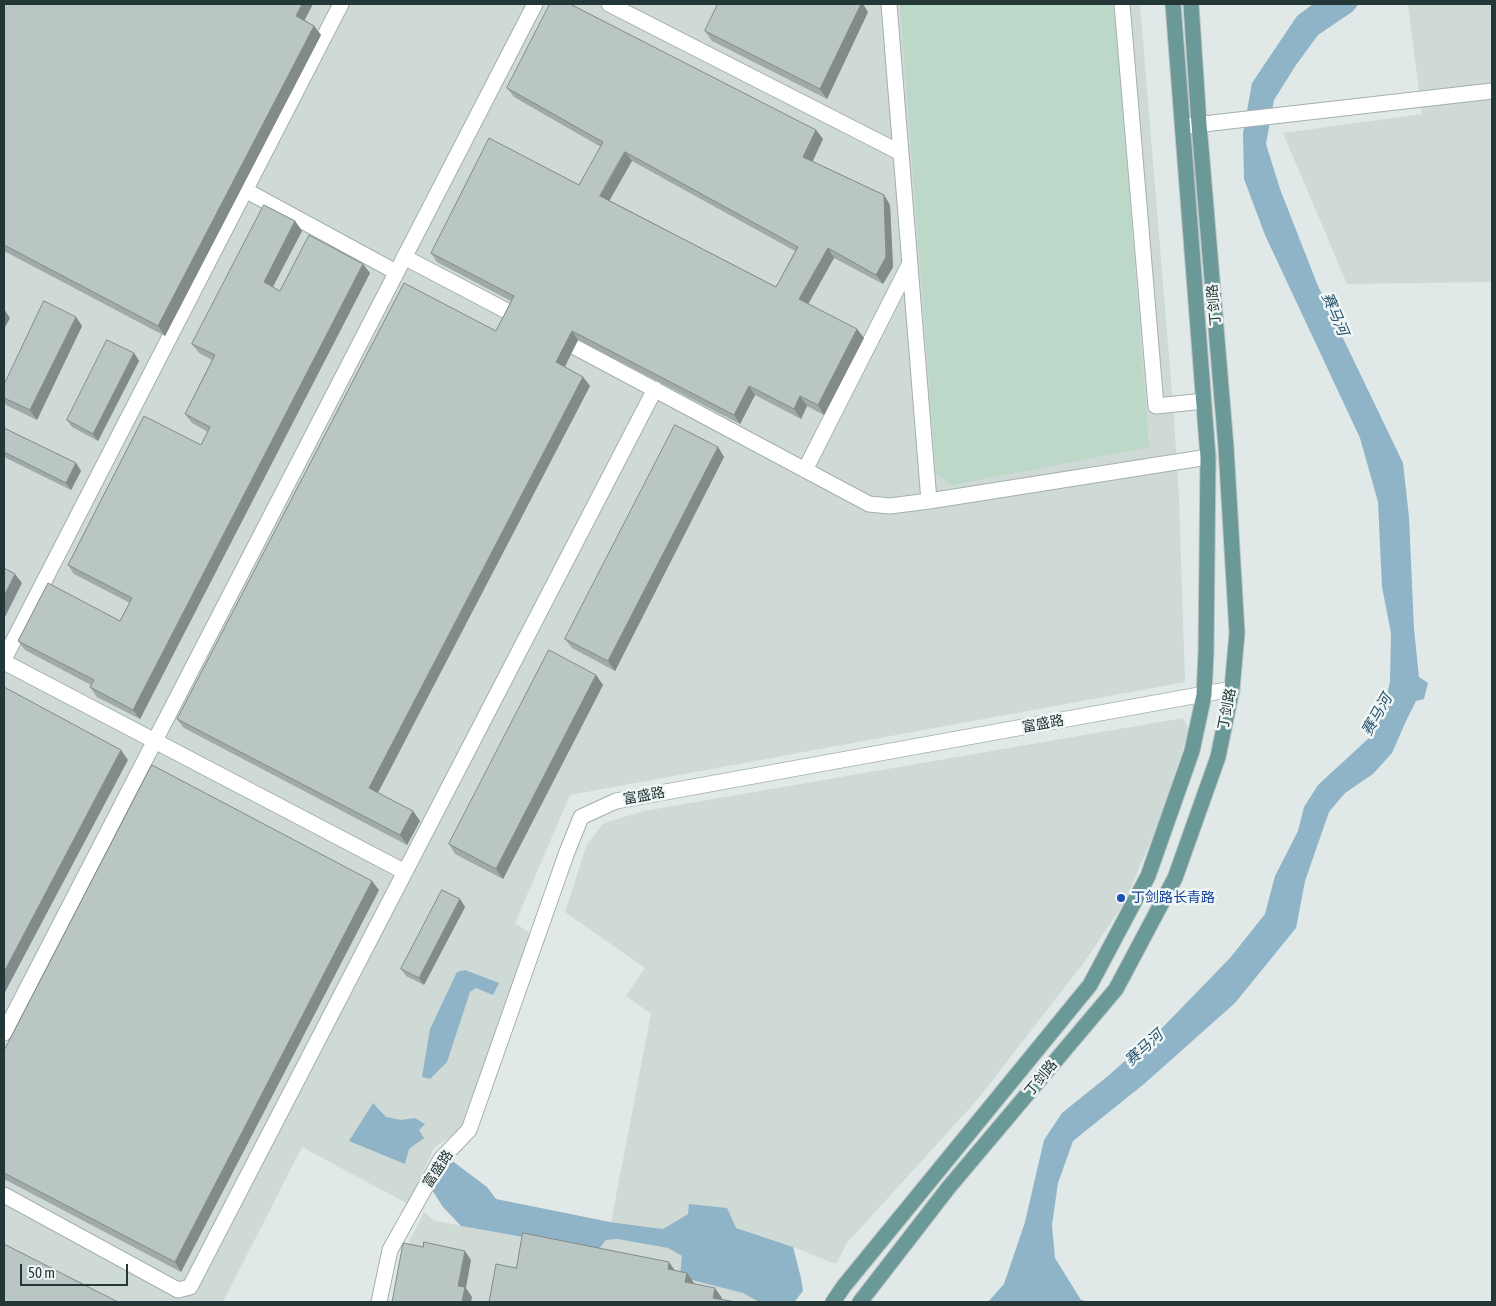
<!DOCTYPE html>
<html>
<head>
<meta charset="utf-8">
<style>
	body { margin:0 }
	#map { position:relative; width:1496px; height:1306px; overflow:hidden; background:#e0e9e7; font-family:"Asap Condensed",sans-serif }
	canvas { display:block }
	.frame { position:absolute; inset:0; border:5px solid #233836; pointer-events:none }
	.scale { position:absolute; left:20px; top:1264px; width:108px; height:22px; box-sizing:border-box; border:2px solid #233836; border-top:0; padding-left:6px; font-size:15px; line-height:18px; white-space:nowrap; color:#233836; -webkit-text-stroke:4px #f0f6f5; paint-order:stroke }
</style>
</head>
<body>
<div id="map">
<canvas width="1496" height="1306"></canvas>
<div class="frame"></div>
<div class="scale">50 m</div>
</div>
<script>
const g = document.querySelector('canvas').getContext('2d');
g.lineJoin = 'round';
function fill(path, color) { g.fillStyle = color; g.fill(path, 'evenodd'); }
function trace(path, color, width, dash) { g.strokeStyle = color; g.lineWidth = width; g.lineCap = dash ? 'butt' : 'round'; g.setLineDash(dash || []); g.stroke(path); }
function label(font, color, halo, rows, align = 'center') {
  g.font = font + ' "Asap Condensed","Noto Sans SC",sans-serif'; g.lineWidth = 5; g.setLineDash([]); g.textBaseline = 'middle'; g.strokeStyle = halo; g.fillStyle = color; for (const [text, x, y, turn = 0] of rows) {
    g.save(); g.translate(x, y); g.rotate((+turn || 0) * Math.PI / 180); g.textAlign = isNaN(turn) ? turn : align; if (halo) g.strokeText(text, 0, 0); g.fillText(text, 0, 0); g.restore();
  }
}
fill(new Path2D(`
	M4,4H1140L1174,417L1179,497L1185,682L570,795L515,923L531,934L465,1127L434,1148L408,1204L302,1147L223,1302H4Z
	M1408,4H1492V282L1347,284L1283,133L1422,114Z
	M1183,718L1189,730L1160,820L1124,903L1085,961L978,1099L847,1243L836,1264L793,1247L688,1214L663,1229L611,1222L651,1014L626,996L645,968L565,912L587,844L604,823L644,811Z
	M424,1212L435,1221L598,1250L606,1240L617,1239L668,1248L683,1256L680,1277L743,1293L759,1302H393L401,1258Z`), '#cfd9d6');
fill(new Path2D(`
	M900,4H1114L1149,447L952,485L936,474Z`), '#bcd8c9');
fill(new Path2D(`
	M1313,4H1359L1352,12L1318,35L1296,65L1274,100L1266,144L1280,189L1318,286L1403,463L1409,517L1414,629L1419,677L1428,683L1424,699L1416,701L1406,721L1392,753L1373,774L1345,793L1329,812L1305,881L1296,928L1235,1003L1144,1084L1073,1141L1058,1183L1052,1225L1055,1258L1081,1300L1092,1302H988L1004,1284L1025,1222L1044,1140L1062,1113L1108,1076L1164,1026L1230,958L1265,914L1275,876L1298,831L1304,807L1318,785L1369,738L1383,715L1390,681L1391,633L1382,587L1378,502L1360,438L1265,235L1244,179L1243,133L1252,83L1297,16Z
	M465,970L499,983L493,995L476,988L470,992L447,1062L430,1079L422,1077L430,1029L457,972Z
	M373,1103L386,1117L401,1120L415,1118L425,1124L419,1130L424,1138L409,1149L405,1164L349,1141Z
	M451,1160L487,1187L496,1199L610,1222L663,1229L688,1214L689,1204L727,1208L736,1228L793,1247L801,1278L803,1291L795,1301V1302H759L743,1293L680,1277L682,1256L668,1248L617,1239L606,1240L598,1250L461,1226L443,1207L432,1190Z`), '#8fb4c8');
const minor = new Path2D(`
	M609,4L901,153
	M889,4L929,501
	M1122,4L1156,406L1204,401
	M1186,126L1492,91
	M245,190L396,272
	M404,257L524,320
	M558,338L869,504L890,506L929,501L1208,457
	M805,470L909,265
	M4,659L341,4
	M4,662L405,872
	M4,1033L535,4
	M4,1195L178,1290L190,1287L655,389
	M379,1302L390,1250L441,1159L469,1130L567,852L581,817L616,801L1232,689`);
const major = new Path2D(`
	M833,1302L844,1286L1090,985L1148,876L1192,751L1204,695L1206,652L1208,457L1173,4
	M860,1302L949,1187L1116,989L1175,878L1218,757L1232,689L1237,633L1226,447L1199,124L1191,4`);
trace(minor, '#a4b0ae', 17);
trace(major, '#bdc3c3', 17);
trace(minor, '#fff', 15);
trace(major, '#6a9997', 15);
fill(new Path2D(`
	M4,4L305,20L314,26L321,35L165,336L4,251Z
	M868,12L827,99L712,41L705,31Z
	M507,88L816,130L823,139L812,161L884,195L890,205L893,267L883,284L834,258L808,304L864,338L824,415L807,406L801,419L755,395L740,424L578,340L565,367L583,377L590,386L378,793L413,811L420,821L407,845L184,728L177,719L496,331L511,301L437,262L431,253L579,185L601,147L514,97ZM632,161L795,251L776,287L609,200Z
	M295,221L302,231L273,287L280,291L370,273L140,719L97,697L90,687L91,685L25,650L18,641L120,621L130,603L74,574L68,565L201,445L208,432L192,423L185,414L212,360L199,353L192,344Z
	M76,317L82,326L37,420L6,405L4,402V385Z
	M134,353L139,361L98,441L72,427L67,420Z
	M4,428L76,463L81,471L71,490L4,457Z
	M718,447L724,457L615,671L572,648L565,639Z
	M596,675L603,685L503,879L455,854L449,844Z
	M379,890L181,1272L4,1179V1051Z
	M460,899L465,907L424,985L406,976L401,969Z`), '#9faaa9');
fill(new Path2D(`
	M302,4H313L302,25L296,16Z
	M861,4H863L868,12L827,99L820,89Z
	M314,26L321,35L165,336L158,326Z
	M816,130L823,139L810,167L803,157Z
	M625,152L632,161L607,205L600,196Z
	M884,195L890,205L893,267L883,284L876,275Z
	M295,221L302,231L270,292L264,282Z
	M828,248L834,258L806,308L799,299Z
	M363,264L370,273L140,719L133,710Z
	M4,309L10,318L4,329Z
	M76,317L82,326L37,420L30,410Z
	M857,329L864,338L824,415L818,405Z
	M572,331L578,340L562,372L556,362Z
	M134,353L139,361L98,441L93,434Z
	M583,377L590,386L375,798L369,788Z
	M749,386L755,395L740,424L734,415Z
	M800,396L807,406L801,419L794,409Z
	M718,447L724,457L615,671L608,661Z
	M76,463L81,471L71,490L66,483Z
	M15,574L22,583L4,619V596Z
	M596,675L603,685L503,879L496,869Z
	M121,750L128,760L4,994V972Z
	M413,811L420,821L407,845L400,835Z
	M372,881L379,890L181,1272L175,1262Z
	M460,899L465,907L424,985L419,978Z
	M465,1251L471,1260L466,1288L472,1297L471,1302H462L458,1286Z
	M669,1262L676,1272L668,1269Z
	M687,1273L694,1283L692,1292L685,1282Z
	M715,1288L722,1298L721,1302L713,1298Z`), '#828b89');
const building = new Path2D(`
	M4,4H302L296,16L314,26L158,326L4,245Z
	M550,4H570L816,130L803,157L884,195L886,257L876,275L828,248L799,299L857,329L818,405L800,396L794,409L749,386L734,415L572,331L556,362L583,377L369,788L413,811L400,835L177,719L404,283L496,331L514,296L431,253L489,138L579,185L603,142L507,88ZM625,152L798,247L776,287L600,196Z
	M718,4H861L820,89L705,31Z
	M264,205L295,221L264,282L280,291L309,235L363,264L133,710L90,687L94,680L18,641L48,583L120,621L132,598L68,565L144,416L201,445L210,427L185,414L215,355L192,344Z
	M44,301L76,317L30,410L4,398V385Z
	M107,340L134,353L93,434L67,420Z
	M675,425L718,447L608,661L565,639Z
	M4,428L76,463L66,483L4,452Z
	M4,568L15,574L4,596Z
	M549,650L596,675L496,869L449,844Z
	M4,687L121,750L4,972Z
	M152,765L372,881L175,1262L4,1173V1051Z
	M442,890L460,899L419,978L401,969Z
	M523,1233L669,1262L668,1269L687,1273L685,1282L715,1288L713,1298L736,1302H489L496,1264L516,1268Z
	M424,1242L465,1251L458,1286L465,1287L462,1302H392L403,1243L423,1247Z
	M4,1244L118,1302H4Z`);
fill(building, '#b9c6c4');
trace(building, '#828b89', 1);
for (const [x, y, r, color] of [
	[1121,898,5,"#1a4fb4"]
]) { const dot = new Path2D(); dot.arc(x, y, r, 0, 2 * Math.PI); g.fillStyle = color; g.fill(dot); trace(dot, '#f0f6f5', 2); }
label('14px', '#233836', '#f0f6f5', [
	["丁剑路",1214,305,-95],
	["丁剑路",1227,709,-79],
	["富盛路",1043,724,-10],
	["富盛路",644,796,-10],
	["丁剑路",1041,1078,-50],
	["富盛路",438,1169,-56]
]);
label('14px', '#164399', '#f0f6f5', [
	["丁剑路长青路",1131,898]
], 'left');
label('italic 15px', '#25526c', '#f0f6f5', [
	["赛马河",1335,314,67],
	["赛马河",1377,715,-60],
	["赛马河",1144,1048,-42]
]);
</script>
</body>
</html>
